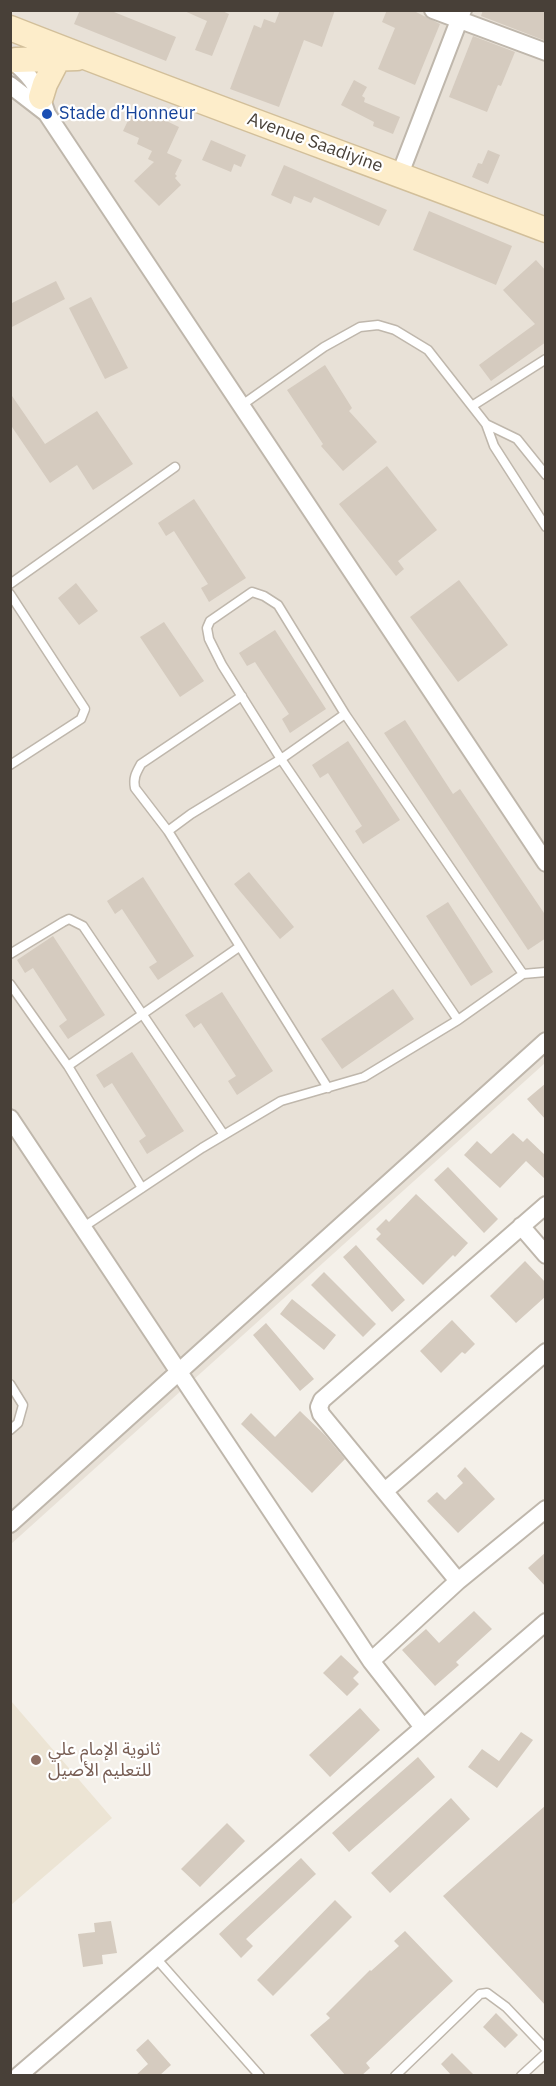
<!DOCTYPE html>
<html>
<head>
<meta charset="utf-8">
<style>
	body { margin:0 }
	#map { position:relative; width:556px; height:2086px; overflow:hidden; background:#f4f0e9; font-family:"IBM Plex Sans",sans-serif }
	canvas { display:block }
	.frame { position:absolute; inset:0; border:12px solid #484038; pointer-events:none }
</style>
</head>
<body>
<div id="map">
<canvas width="556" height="2086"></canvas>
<div class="frame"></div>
</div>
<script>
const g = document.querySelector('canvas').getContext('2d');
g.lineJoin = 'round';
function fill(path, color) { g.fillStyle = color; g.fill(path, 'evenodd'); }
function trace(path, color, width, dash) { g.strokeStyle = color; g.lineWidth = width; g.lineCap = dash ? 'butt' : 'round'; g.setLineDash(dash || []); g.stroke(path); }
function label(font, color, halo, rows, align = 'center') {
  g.font = font + ' "IBM Plex Sans","Noto Sans Arabic",sans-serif'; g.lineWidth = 4.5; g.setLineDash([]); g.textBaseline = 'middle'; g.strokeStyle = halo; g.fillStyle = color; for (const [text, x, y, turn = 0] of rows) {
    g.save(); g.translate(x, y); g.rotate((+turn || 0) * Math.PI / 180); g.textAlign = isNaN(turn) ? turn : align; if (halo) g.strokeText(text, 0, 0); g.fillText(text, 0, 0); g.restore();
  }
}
fill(new Path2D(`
	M11,11H545V1063L11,1544Z`), '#e8e1d7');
fill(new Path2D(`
	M11,1701L112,1818L11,1905H10Z`), '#ece4d4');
fill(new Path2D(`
	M80,10H109L176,37L166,61L74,24Z
	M182,10H220L229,14L212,56L195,50L207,21Z
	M280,10H335L322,47L304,40L279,107L230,89L254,25L261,28L264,19L275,23Z
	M387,10H412L440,24L415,85L378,69L395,28L382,22Z
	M483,10H546V41L481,16Z
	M473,36L515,52L501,86L498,85L487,112L449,97Z
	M354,80L367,87L362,96L365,98L364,102L400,117L393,134L373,126L374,122L341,105Z
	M135,106L179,127L167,153L182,160L175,174L177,176L175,178L181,185L159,206L134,181L154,162L148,159L152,151L137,144L139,138L123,131Z
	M211,140L246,155L241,167L234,164L231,172L202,160Z
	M488,150L500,155L488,184L472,177L478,163L482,164Z
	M284,165L387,210L379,226L314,197L311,203L294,196L291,204L271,195Z
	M429,211L512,246L496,285L413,250Z
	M536,260L546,271V342L491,381L479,365L535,324L503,290Z
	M56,281L65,299L10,328V304Z
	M91,297L128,368L105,379L69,308Z
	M325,365L352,408L349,411L377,442L343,471L321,446L323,444L287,390Z
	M10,393L45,444L97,411L133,464L93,490L77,465L50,483L10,424Z
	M387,466L437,530L398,561L404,569L396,576L339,504Z
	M194,499L246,578L209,602L201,588L208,584L174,531L166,536L158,523Z
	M459,580L508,645L458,682L410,617Z
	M76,583L98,611L79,625L58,598Z
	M164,622L204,681L180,697L140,637Z
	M275,630L326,709L290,733L282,719L289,714L255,662L247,666L239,653Z
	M405,720L453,794L460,789L546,916V938L528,950L384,733Z
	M348,741L400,820L363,844L355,831L362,826L328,773L320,778L312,765Z
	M249,872L294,927L280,939L234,884Z
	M143,877L194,956L158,980L149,967L157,962L122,909L115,914L107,901Z
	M448,902L493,972L471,986L426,916Z
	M53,936L105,1015L68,1039L59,1026L67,1020L33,968L25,973L17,960Z
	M393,989L414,1019L342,1069L321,1039Z
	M222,992L273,1071L237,1095L228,1081L236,1076L201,1023L194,1028L185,1015Z
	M132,1052L184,1131L147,1154L139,1141L146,1136L112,1083L104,1088L96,1075Z
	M546,1083V1120L527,1099Z
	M513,1133L523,1142L527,1138L546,1156V1180L526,1161L500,1188L464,1155L477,1141L491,1154Z
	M448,1167L498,1219L484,1233L434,1180Z
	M416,1194L468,1243L455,1257L453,1255L423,1285L376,1239L381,1234L376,1229L386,1219L389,1222Z
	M356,1245L405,1300L392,1312L343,1257Z
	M525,1261L546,1283V1296L516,1323L490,1296Z
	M324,1272L376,1324L363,1337L311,1285Z
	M292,1299L336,1335L324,1350L280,1314Z
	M452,1320L475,1344L465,1354L462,1352L441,1373L420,1351Z
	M266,1323L314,1379L300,1391L253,1335Z
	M300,1411L325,1435L345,1459L312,1493L241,1424L251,1413L275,1437Z
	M465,1467L495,1499L458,1533L427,1501L437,1492L445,1500L463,1483L457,1476Z
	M546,1552V1587L528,1568Z
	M474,1611L492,1629L456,1662L459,1665L435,1686L402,1650L426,1629L439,1643Z
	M341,1655L359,1672L353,1678L359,1684L347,1696L323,1673Z
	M360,1708L380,1730L330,1777L309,1755Z
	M521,1732L533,1740L497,1788L468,1767L482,1749L499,1761Z
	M418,1757L435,1777L349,1852L332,1833Z
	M451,1798L470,1819L390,1893L371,1873Z
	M546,1805V2006L443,1896Z
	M227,1823L245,1841L200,1887L181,1869Z
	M301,1858L316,1874L246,1939L253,1946L241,1958L219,1934Z
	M335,1900L352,1917L273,1996L257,1980Z
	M111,1921L117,1953L102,1955L103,1964L83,1967L78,1934L95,1932L94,1923Z
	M405,1931L453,1981L366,2063L370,2068L361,2076H346L310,2035L330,2018L326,2014L370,1970L371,1971L399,1946L394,1941Z
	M496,2013L518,2035L505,2048L483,2027Z
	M148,2039L171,2065L159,2076H135L148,2064L136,2050Z
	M452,2053L475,2076H452L441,2064Z`), '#d5cbbf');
const lane = new Path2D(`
	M242,405L324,347L360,327L378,325L395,330L428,350L486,424L494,446L546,527
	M472,406L546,359
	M486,424L517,439L546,475
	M10,584L175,467
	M10,594L85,709L81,719L10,765
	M345,714L278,605L264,596L252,592L210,621L207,628L209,639L222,665L281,759L458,1020
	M168,831L135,788C133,778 136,773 141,764L242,696
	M239,947L68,1066L142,1188L202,1148L281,1101L364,1077L458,1020L523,974L546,972
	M10,954L63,922L69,919L83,926L224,1135
	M10,984L68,1066
	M328,1088L168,831L191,814L281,759L345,714L523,974
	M82,1228L142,1188
	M10,1384L23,1405L18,1423L10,1430
	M155,1957L260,2076
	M395,2076L480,1994L487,1993L506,2007L546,2049
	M521,2076L546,2053`);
const street = new Path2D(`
	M433,10L546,52
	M15,63C35,80 39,90 47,114L546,863
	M10,85L45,112
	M400,174L463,10
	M10,1118L371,1661L422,1726
	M521,1226L546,1255
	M386,1490L546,1352
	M10,1524L546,1041
	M458,1581L321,1414L319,1407L322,1400L546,1205
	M371,1661L458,1581L546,1509
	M18,2076L546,1622`);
const secondary = new Path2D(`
	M10,28C188,98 367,162 546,230
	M16,60L77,58
	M41,97L45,84L58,59`);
trace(lane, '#bfb7ac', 11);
trace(street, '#bfb7ac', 20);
trace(secondary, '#d2bf9a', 27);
trace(lane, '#fff', 8);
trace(street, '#fff', 16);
trace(secondary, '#fdedca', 24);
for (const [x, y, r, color] of [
	[47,114,6,"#1a4fb4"],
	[36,1760,6,"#8d6e63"]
]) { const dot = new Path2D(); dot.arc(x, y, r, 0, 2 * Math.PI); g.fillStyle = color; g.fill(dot); trace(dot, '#fff', 2); }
label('18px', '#164399', '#fff', [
	["Stade d’Honneur",59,114]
], 'left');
label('18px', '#484038', '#fff', [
	["Avenue Saadiyine",315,143,20]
]);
label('18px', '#785e54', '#fff', [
	["ثانوية الإمام علي",48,1750],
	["للتعليم الأصيل",48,1771]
], 'left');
</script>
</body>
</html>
